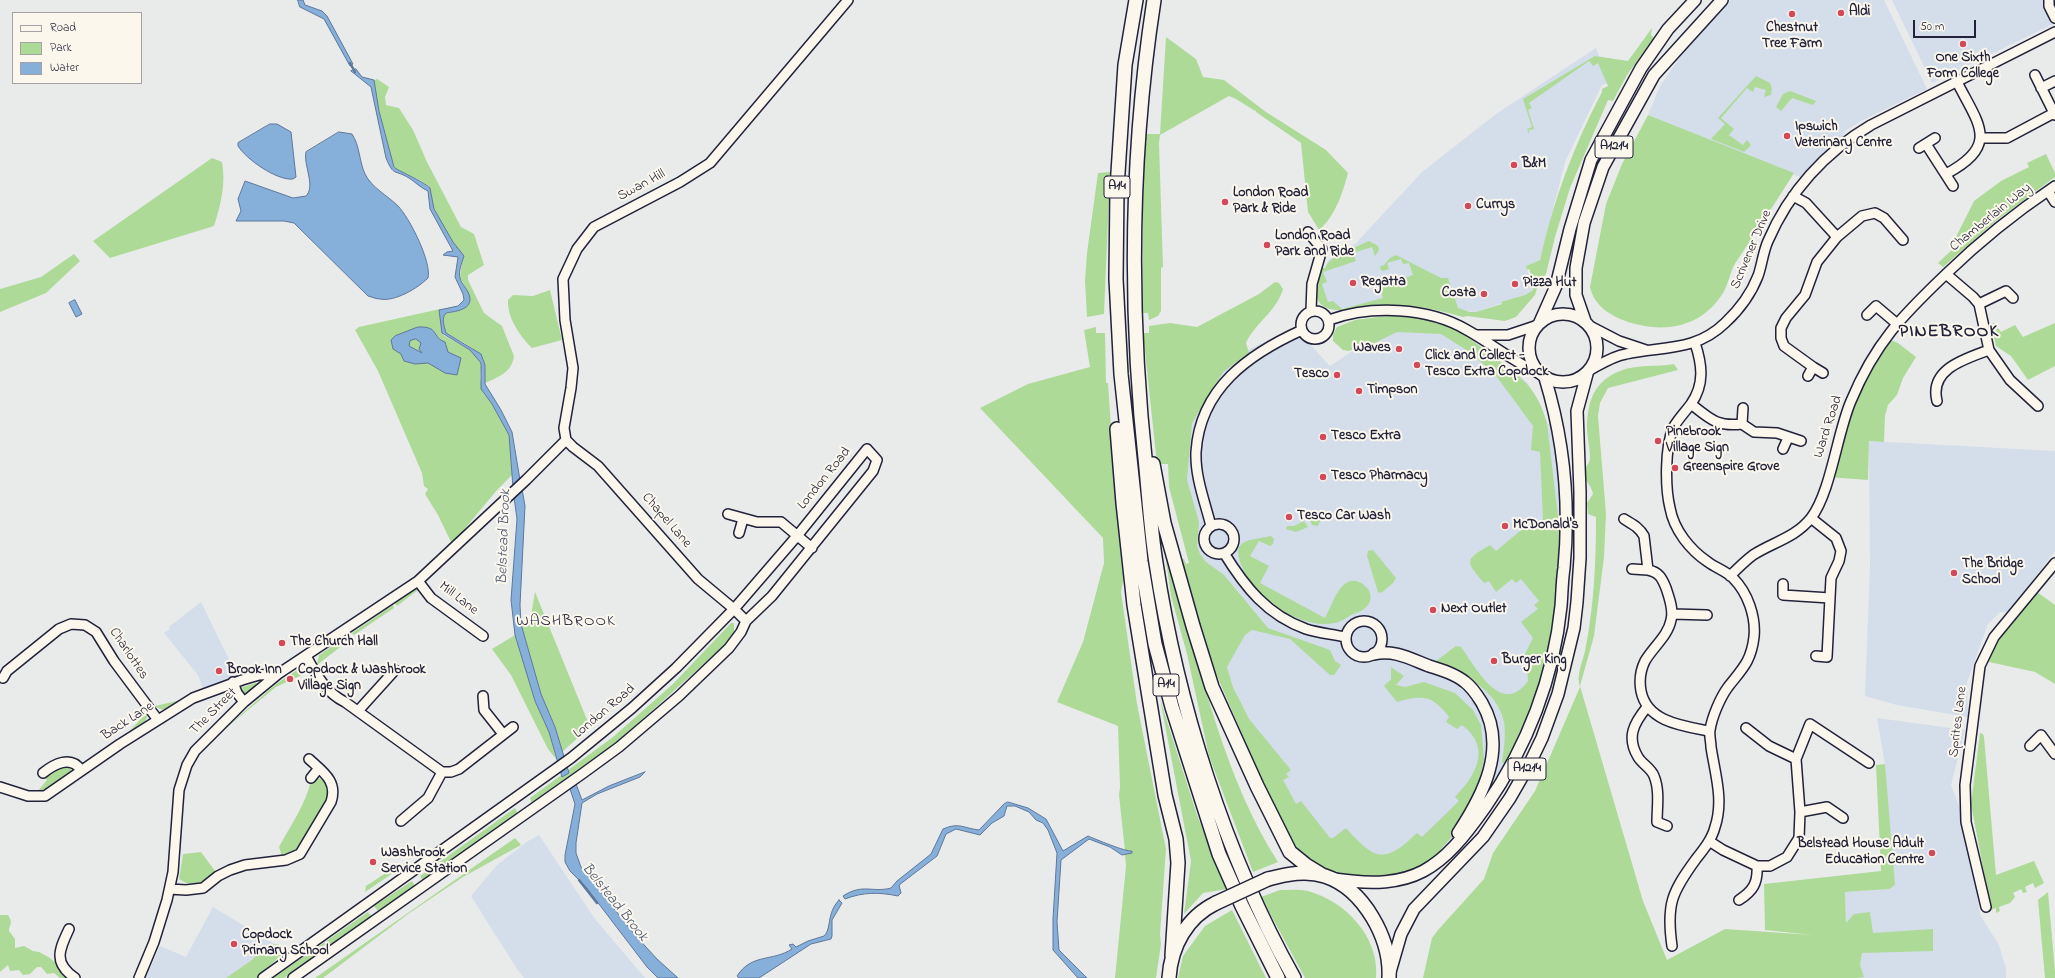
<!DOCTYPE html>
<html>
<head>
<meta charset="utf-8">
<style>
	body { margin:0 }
	#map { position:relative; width:2055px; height:978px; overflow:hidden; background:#e9ebeb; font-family:"Indie Flower",sans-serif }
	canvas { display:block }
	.legend { position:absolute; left:12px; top:12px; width:130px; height:72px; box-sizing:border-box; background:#fbf7ec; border:1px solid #a4a2a5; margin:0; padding:5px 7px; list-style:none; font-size:12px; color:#22223b }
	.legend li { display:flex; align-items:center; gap:8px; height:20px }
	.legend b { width:20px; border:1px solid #a4a2a5 }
	.scale { position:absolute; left:1913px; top:20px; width:63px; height:18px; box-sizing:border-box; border:2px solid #22223b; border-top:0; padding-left:5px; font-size:12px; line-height:14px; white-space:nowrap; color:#22223b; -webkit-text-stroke:3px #fbf7ec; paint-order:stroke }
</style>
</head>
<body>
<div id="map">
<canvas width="2055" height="978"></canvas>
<ul class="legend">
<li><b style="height:5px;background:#fbf7ec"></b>Road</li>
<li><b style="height:11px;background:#aeda98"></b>Park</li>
<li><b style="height:11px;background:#86afd9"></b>Water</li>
</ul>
<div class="scale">50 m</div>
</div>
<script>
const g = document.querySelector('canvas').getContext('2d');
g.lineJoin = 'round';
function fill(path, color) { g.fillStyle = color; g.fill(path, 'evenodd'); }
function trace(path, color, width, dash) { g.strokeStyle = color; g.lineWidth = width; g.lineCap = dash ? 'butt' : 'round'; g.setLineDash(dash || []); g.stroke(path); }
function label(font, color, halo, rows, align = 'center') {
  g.font = font + ' "Indie Flower",sans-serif'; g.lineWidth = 4; g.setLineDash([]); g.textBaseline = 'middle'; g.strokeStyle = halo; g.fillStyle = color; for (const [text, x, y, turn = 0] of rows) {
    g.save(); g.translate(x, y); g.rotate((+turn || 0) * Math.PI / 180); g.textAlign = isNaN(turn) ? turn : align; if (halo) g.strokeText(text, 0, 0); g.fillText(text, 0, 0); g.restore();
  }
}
fill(new Path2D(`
	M1731,0H1884L1927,89L1863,120L1845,131L1843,137L1811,167L1802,178L1648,115L1660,86L1694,37Z
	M1892,0H2055V23L1932,83Z
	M1596,48L1609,83L1602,85L1565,162L1540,260L1526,266L1533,289L1525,295L1476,312L1406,304L1354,308H1335L1325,305L1319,283L1328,260L1356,243L1422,172L1496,114Z
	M1295,328L1330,366L1386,329H1456L1521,377L1527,383L1541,405L1546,424H1557L1566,550L1519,752L1484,809L1450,844L1394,858L1317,844L1262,759L1204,613L1185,467L1187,428L1205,370Z
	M1869,441L2055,451V551L2008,613L2000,612L1988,624L1967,682L1968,717L1897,705L1865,696L1870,567Z
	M201,602L238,678L203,689L198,675L164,633L170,629L169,627Z
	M1877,718L1965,730L1951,785L1967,827L1980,915L1999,945L2006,969V978H1853L1846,923L1845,892L1888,889L1885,764Z
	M539,835L595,919L645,978H524L517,969L471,896L497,865L528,841Z
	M213,907L281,948L239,978H146L160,946L186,957Z`), '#d4ddea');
fill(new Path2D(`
	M1652,28L1651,35L1654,38L1627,75L1613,101L1608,100L1570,188L1555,237L1546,274L1539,282L1535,295L1516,317L1505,321L1467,316L1463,317C1442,311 1420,305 1398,306C1381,307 1365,310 1349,310C1341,310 1328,311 1322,305C1312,297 1318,278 1322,268H1325C1331,254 1355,248 1369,241L1378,246L1379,250L1375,256L1372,247L1353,253L1356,261L1323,272L1327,282L1322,284L1328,302L1333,301L1342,309L1383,298L1379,287L1413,275L1409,263L1403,264L1401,259L1387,263L1389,269L1383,271L1380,269L1381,265L1383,266L1390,258L1396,255L1441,278H1448L1458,308L1470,312H1476L1502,304L1501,302L1525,295L1533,290L1529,276L1531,274L1529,269L1527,270L1526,266L1540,260C1553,201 1574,145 1602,92V89L1608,86L1598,63L1593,66L1589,61L1529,103L1532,108L1528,110L1534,129L1529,130V134L1527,129L1532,127L1523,99L1595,56L1628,61Z
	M1166,37L1196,59L1203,77L1224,80L1266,112L1326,150L1348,173C1343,192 1335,217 1319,230L1308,212L1301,143L1256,112V110L1255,111L1236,99L1229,96L1160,135L1159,143L1163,267L1161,268V311L1158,316L1149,320L1148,313H1143V155L1144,144H1146L1147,141H1145L1146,134H1160Z
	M1756,76L1770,83L1772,88L1771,95L1764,97L1766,90L1755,87L1753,92L1747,88L1721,118L1734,129L1729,135L1743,145L1747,140L1751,145L1744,152L1711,139L1725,124L1718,118Z
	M377,79L389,87L385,97L386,105L399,108L413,130L427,162L461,227L474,234L484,265L468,275V280L484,313L502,326L514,356C512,372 499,377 485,383C485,349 472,348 446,333C444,325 441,319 446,313L461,310L468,293L460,277L463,256C452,242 442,226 434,209C430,201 434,194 428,186C420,177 399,174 394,167L379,111L374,80Z
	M1790,91L1816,101L1813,105L1792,98L1781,111L1776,107L1783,94Z
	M1648,115L1794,173C1775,203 1756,233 1736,262C1730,271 1729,283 1723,293C1702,327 1665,334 1628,322C1611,316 1594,306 1590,287L1606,204L1622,164Z
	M2046,154L2055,173V177L1997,220L1943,267L1938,263L1957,245L1954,241L1974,201L2001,181L2029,167L2027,163Z
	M212,158L222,162C226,184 221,204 214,226L110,258L93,241Z
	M1110,172L1104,314L1087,317L1085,281L1087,253L1098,173Z
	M74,254L80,261L46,293L0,312V289L41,277Z
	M1275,282L1279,283L1283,289C1277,311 1255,323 1246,343L1249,353L1223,372L1192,423L1187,480L1199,522L1197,546L1200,554L1206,562L1224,575L1268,628L1330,650L1335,661L1341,665L1334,675H1330L1290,639L1252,630L1245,635L1227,667L1233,687L1249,719L1291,770L1286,774L1289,777L1283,780L1296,804L1301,801L1330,838H1333L1346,828C1375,861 1385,864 1417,833L1422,837L1459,801L1455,797C1476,775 1492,748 1462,725L1457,729L1446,722L1449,717C1432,695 1423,695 1397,702L1384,686L1391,679V667L1404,676L1396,685L1405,687L1424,682L1455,693L1473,710L1481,725L1484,759L1476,796L1467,818L1439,852L1436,859L1403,877L1350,879L1308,864L1290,840L1265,788L1215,671L1180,560L1184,559L1186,564L1189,563L1169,487L1168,464H1157L1143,333H1149V326L1170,323L1197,327L1259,294Z
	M550,290L562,340L532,348C520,336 507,318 508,300L513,295L533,296Z
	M440,309L443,335L470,350L481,363L480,378L483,393L492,404L509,435L512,475L497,490L452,544L438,515L425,494L428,489L424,486L422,473L378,371L355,330L359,327Z
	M1386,316C1410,316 1433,318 1455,329C1465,334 1522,377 1528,385C1537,396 1543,409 1547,423L1562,551L1551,649L1521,742L1505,765L1502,762C1504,749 1506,735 1504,722C1497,690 1464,673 1436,664V661L1456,646L1461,647C1476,667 1501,718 1528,681L1527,665L1522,660L1533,638L1521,622L1538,609L1534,605L1539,601L1521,579L1516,583L1512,579L1496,592L1489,581L1484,583C1466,561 1463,561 1490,545L1496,551L1520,531L1543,519L1540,452L1531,450L1533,426L1494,373L1465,349L1441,334L1397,332L1368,346L1348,351L1343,350L1333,341V335L1337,327L1355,320Z
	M1994,323L2001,332L2015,325L2023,337L2055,323V366L2028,380L2011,356L1996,346L1993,332L1987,334L1985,325Z
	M1096,327V333H1105L1106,383H1108L1115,487L1124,576L1121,592L1137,704L1166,849L1160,934L1161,944L1156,978H1115L1126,866L1125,855L1132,853L1125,851L1119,795L1120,787L1118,726L1057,702L1083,642L1104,563L1103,538L980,408L1028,384L1090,367L1084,330Z
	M1885,338L1898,343L1916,357L1903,378L1897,395L1888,405L1885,416L1884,442L1869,441L1868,480L1828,477L1845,417Z
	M1674,364L1678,370L1608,388L1600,403L1598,416L1606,514L1604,557L1594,636L1580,686L1643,901L1667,960L1725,929L1813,935L1765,930L1764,884L1881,871L1876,765L1885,764L1895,885L1889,889L1845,892L1846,923L1854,914L1870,912L1873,933L1933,929V951L1862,953L1860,965L1864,977L1857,978H1423L1432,938L1438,930L1484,879L1493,853L1535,791L1580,687C1576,675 1582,664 1585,651C1594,607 1596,562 1596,517L1588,514L1587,503L1593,494C1592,487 1586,482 1584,475C1583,468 1590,464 1590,458C1590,448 1587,437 1587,428C1587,402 1594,381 1620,371C1636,364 1657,367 1674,364Z
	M1315,513L1322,516L1318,526L1312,525L1309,517Z
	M1304,521L1308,527L1296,532L1286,529L1287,526H1294Z
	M1271,536L1274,539L1273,544L1270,546L1259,541L1250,556L1269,566L1260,583L1325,618C1332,606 1340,574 1359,582C1363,584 1369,588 1370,593C1373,605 1363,611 1353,614C1347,617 1342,622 1334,623C1302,630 1257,599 1244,571C1229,540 1245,541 1271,536Z
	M1373,550L1396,578L1393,583L1381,593L1378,592L1367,556L1368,551Z
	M1166,560L1175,581C1203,677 1224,777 1278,862L1253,872L1209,756L1187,654L1171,596Z
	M417,588L418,590L397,606L395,603Z
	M535,592L590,727L562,752L555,727L541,694L521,624L530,621Z
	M2037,592L2055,605V684L2035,672L1989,662L1993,645Z
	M393,605L394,608L354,635L352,633Z
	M731,623H734V632L728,642L615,744L532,804L530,798L613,737L673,684Z
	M349,635L352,638L317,665L319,655Z
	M515,635L535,701L549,732L556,759L548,749L511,675L492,649Z
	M297,670L302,675L276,687L220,733L276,684Z
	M256,683L258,685L249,694H245L241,690L242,687Z
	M1160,699L1197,815L1227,889L1203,893L1184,914L1191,861Z
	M181,700C172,706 165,714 155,706Z
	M148,711C148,721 138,734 126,735Z
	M1980,733L1983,734L1984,737L1996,875L2034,861L2044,883L2035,888L2033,883L2025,887L2027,892L2023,893L2021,889L2013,893L2015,897L2010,903L1999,907L2000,911L1996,913V908L1991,910L1971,804Z
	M63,764L70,767L73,774L48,791L37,792L47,780L43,774Z
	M322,778L328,784L330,795L301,847L292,853L282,856L279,847C290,826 306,804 311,780Z
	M515,808L518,814L423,881L420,876Z
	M515,838L521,845L463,877L408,914L323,978H315Z
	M201,852L215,871C204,882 193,889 179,879L183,854Z
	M401,863L405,865L365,892L366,886Z
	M412,881L415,886L378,911L374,906Z
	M1280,890C1289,890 1299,889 1308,891C1345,901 1380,937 1376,978H1305L1261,897Z
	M2048,892L2055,971V978H2045L2038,900Z
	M1232,910L1266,978H1178L1183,956L1205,926Z
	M368,912L372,917L284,978H273Z
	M0,915H8C14,925 9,923 9,931L15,939V948L24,946L33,951L39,952L50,958L72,978H60L54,973L47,974L41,967H37L30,974L23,975L19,970L10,971L8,965L0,972Z
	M277,944L282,946L284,949L283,953L257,978H226L252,960L264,947Z`), '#aeda98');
const water = new Path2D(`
	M298,0H303L305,5L322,11L327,16L353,64L350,66L324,19L300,7Z
	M356,69L362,77L374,80L379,111L394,167C396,170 423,181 430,188L434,209L453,242L464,256C462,262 458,272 460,278C461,283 466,288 468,292C476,309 458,311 446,313C441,319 444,325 446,333L481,354L485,365V384L501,410L512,432L520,480L513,488L509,435L492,404L481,389V363L470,350L442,333L439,310L458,306L464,300L463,294L455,277L458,257L443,255L447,252L453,251L430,209L428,191C421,188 415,182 409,178C394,169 394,177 386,158L371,87L351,71Z
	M270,124H277L291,132L296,177L293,179C277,181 246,159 238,146V143Z
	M339,132L352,134C360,146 359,161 365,174C372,188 387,195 398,206C409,217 432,262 428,278C418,288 395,302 380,299C376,299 372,297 368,296L294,223L284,221H236L241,211L238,199L245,181L293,198L306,196C316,186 303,165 306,152Z
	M75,300L82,314L76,317L69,303Z
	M418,327C440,326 431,337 445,342L448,352L461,358L457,375L445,373L428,363L415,364L404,361L401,354L393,349L391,340L395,336ZM416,339L421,343L419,349L422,353L409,346L410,341Z
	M521,483L525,506L520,605L521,624L541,694L555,727L569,773L562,777L549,732L535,701L515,635L511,600L517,519L513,490Z
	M645,772L640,777L597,794L582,803L576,843V853L581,867L635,935L657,959L678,978H658L647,967L586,887L570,871L565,862V855L575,804L567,780L573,776L582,800L609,786Z
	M1008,802L1028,808L1046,819L1063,851L1088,836C1095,839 1126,852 1132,851V853L1122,855L1110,847L1089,839L1061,860L1057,922L1059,950L1087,978H1078L1053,950V919L1057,853L1048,830L1043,823L1036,820L1029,812L1015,806H1007L1004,816L992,823L980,835L956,829L946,834L937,856L899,885L901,893L898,896C879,892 863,892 845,899L843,896C863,883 872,893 891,888L897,881L931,854L943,829C959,822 963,828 979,830L1004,804Z
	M839,900L842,903L832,920V936L831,939L811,944L759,978H739L737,976C752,953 772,962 792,949L789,945L793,944L796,947L808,941L824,936C832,928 826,914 839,900Z`);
fill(water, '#86afd9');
trace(water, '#5e779a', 1);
trace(new Path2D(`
	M350,63L355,72
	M579,880L597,903`), '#5e779a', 2.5);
const minor = new Path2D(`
	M2049,0V6L2055,18
	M2035,75L2055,115
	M2041,88L2055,81
	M1981,138H2007L2054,113
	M1926,144L1953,186
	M1919,148L1935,138
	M1946,174C2000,145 1979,125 1957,82
	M2048,191L2055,202
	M1793,196L1806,203L1837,237
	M1308,232L1322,249L1312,284L1311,311
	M1946,274L1973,297L1979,304L1989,350L2010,380L2038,406
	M1979,304L2006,291L2013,298
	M1301 325a14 14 0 1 1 28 0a14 14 0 1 1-28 0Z
	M1867,315L1876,306L1896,323
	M1329,320C1371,305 1428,307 1467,330C1492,344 1514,362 1540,374
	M1590,326L1619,341L1646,350
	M1477,335H1508L1538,325
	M1813,367L1823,373
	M1590,370C1601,364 1613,356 1626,354C1663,346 1695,352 1725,323C1739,310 1751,294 1758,276C1762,265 1763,252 1768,241C1789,192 1825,152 1871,125L2055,32
	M1808,376L1813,367L1784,346L1781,338V328L1786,318L1805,295L1817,262L1837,237L1862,216L1875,213L1884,218L1903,240
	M1937,401C1929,369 1965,359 1989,350
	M1691,404C1710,419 1717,427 1742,424L1754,432L1777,433L1801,441
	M1742,424L1743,408
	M1783,449L1788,438
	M728,514L757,522H781L812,548
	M1811,518L1836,538L1841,551L1839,561L1831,578L1827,657L1816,656
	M1624,519C1632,524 1639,527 1644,536L1648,570C1659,572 1662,578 1666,588C1669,597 1674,610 1671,620C1668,636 1653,647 1645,661C1640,671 1639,680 1641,691C1647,722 1683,726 1709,731
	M1204 539a15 15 0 1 1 30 0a15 15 0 1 1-30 0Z
	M1211,526C1205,502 1195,477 1196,452C1200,388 1249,354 1302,330
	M739,533L743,519
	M1224,553C1245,587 1267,615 1306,629C1318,633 1332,634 1345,637
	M1632,569L1648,570
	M1730,576C1737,569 1745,561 1753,555C1773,542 1795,538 1811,518C1831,492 1837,433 1851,401C1875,343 1902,316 1946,274C1980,241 2016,212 2055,186
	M418,581L431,598L483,636
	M1783,584V595L1830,598
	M1673,614L1707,615
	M1346 639a18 18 0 1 1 36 0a18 18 0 1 1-36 0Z
	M746,621L734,609L698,579L598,466L573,447L566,440L564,428L571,388L573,368L565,320L563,279L577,249L594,227L680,182L710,163L848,0
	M306,656C316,674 326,693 345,702L442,772H451L459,769L513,727
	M3,678L7,671L59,629L71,624L85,625L96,632L114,661L158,720
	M233,682L237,693L244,702
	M483,696L484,710L503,734
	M1647,707C1634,723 1626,737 1638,757C1642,764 1651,768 1654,776C1660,790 1657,808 1657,822L1667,826
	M358,711L395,670
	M1746,728L1769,746L1796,759
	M2030,746L2041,735L2055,754
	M43,773C54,764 71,755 81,770
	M311,778L319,768
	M0,787L28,796H45L120,744L193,698L242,680L259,675L278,674
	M1800,812L1827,807L1843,818
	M401,821L428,798L442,772
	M1709,841L1723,850L1757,866H1770L1787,857L1799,838L1800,812L1796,759L1810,724L1869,763
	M170,889L186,890L203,888L218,876L230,870L245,865L286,860L300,854L331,802C338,781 323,772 309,759
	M1739,900C1753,891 1758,883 1757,866
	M1986,907L1966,822L1965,785L1980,666L1994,637L2055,563
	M69,929C59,950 53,963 75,978
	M1672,946C1666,904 1672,892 1696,859C1704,849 1712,839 1715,827C1724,800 1715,774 1711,747C1711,742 1709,735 1710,730C1712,717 1720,698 1728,687C1742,669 1751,662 1754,637C1756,617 1748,593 1733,578C1726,571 1716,568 1708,562C1690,550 1674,530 1670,508C1665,487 1665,448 1673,428C1678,419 1685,412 1691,404C1705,384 1702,364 1695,343
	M139,978L154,942L167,900L173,872L179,790L187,765L195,751L244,702L278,674L418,581L526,480L566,440
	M263,978L571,758L632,708L676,668L734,609L797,536L867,449L877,460L873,471L772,596L746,621L741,632L729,648L679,696L619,747L582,774L293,978`);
const major = new Path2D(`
	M1529 348a34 34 0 1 1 68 0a34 34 0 1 1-68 0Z
	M1585,321L1576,295V268L1584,223L1603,167L1654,75L1722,0
	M1540,322L1556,286L1570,229L1591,160L1641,68L1668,29L1695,0
	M1374,654C1393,649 1411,659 1429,666C1442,670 1455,674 1465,682C1473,688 1477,695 1482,703C1508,748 1483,795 1458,833
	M1334,879C1415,891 1441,870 1486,806C1527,747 1554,677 1561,606C1562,594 1562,581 1564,568C1570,505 1564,440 1545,378
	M1390,972L1401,934L1414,909L1483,837L1510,798L1529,765L1542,738L1558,694L1574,628L1577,602L1580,558V492L1577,411L1587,374`);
const highway = new Path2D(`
	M1136,0L1125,65L1117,188L1116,279L1121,374L1141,561L1155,644L1172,707L1219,854L1242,906L1278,978
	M1154,0C1130,155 1129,313 1146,468C1149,500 1151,532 1156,563C1177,703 1225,855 1294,978
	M1117,429L1123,503L1134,605L1165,795L1176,839L1178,863L1172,956
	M1153,464L1164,523L1193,626L1212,687L1257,786L1290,852L1306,865L1324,876
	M1268,879C1287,874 1306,870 1325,876C1364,889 1391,939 1389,978
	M1169,978C1171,946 1187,917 1216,903`);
trace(minor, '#22223b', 12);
trace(major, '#22223b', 14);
trace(highway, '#22223b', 16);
trace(minor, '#fbf7ec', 9);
trace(major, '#fbf7ec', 11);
trace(highway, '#fbf7ec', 13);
const highwayBridge = new Path2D(`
	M1216,903L1268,879`);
trace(highwayBridge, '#22223b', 16, []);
trace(highwayBridge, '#fbf7ec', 13);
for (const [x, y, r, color] of [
	[1841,13,4,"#d1495b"],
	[1792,14,4,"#d1495b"],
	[1963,44,4,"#d1495b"],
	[1787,136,4,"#d1495b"],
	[1514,165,4,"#d1495b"],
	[1225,202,4,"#d1495b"],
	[1468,206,4,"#d1495b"],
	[1267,245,4,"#d1495b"],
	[1353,283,4,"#d1495b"],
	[1515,284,4,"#d1495b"],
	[1484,294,4,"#d1495b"],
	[1399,349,4,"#d1495b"],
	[1417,365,4,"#d1495b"],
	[1337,375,4,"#d1495b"],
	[1359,391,4,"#d1495b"],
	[1323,437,4,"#d1495b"],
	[1658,441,4,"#d1495b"],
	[1675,468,4,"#d1495b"],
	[1323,477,4,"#d1495b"],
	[1289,517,4,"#d1495b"],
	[1505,526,4,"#d1495b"],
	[1954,573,4,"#d1495b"],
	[1433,610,4,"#d1495b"],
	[282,643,4,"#d1495b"],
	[1494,661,4,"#d1495b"],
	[219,671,4,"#d1495b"],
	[290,679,4,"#d1495b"],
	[1932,853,4,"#d1495b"],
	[373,862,4,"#d1495b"],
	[234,944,4,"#d1495b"]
]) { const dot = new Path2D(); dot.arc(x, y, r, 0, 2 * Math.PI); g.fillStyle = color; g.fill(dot); trace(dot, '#fbf7ec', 1.5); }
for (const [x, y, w] of [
	[1614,147,38],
	[1117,187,26],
	[1166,685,26],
	[1527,769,38]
]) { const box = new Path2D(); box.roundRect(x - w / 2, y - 11, w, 22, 3); g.fillStyle = '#fbf7ec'; g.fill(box); trace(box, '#22223b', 1); }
label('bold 13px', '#22223b', null, [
	["A1214",1614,147],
	["A14",1117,187],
	["A14",1166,685],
	["A1214",1527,769]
]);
label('bold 14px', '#22223b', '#fbf7ec', [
	["Aldi",1849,13],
	["Chestnut",1792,29,"center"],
	["Tree Farm",1792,45,"center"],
	["One Sixth",1963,59,"center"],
	["Form College",1963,75,"center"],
	["Ipswich",1795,128],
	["Veterinary Centre",1795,144],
	["B&M",1522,165],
	["London Road",1233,194],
	["Park & Ride",1233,210],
	["Currys",1476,206],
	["London Road",1275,237],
	["Park and Ride",1275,253],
	["Regatta",1361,283],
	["Pizza Hut",1523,284],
	["Costa",1476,294,"right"],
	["Waves",1391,349,"right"],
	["Click and Collect -",1425,357],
	["Tesco Extra Copdock",1425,373],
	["Tesco",1329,375,"right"],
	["Timpson",1367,391],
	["Pinebrook",1666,433],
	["Village Sign",1666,449],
	["Tesco Extra",1331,437],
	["Greenspire Grove",1683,468],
	["Tesco Pharmacy",1331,477],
	["Tesco Car Wash",1297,517],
	["McDonald's",1513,526],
	["The Bridge",1962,565],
	["School",1962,581],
	["Next Outlet",1441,610],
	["The Church Hall",290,643],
	["Burger King",1502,661],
	["Brook Inn",227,671],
	["Copdock & Washbrook",298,671],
	["Village Sign",298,687],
	["Belstead House Adult",1924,845,"right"],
	["Education Centre",1924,861,"right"],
	["Washbrook",381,854],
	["Service Station",381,870],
	["Copdock",242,936],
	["Primary School",242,952]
], 'left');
label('14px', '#22223b', '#fbf7ec', [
	["Swan Hill",642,186,-28],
	["Chamberlain Way",1991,218,-39],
	["Scrivener Drive",1752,250,-67],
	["Ward Road",1829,427,-72],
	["London Road",825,479,-51],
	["Chapel Lane",666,521,49],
	["Mill Lane",458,599,38],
	["Charlottes",128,654,56],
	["The Street",214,712,-45],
	["London Road",605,712,-40],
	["Back Lane",128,722,-33],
	["Sprites Lane",1959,722,-83]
]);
label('italic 15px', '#455372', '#fbf7ec', [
	["Belstead Brook",505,537,-88],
	["Belstead Brook",614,903,51]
]);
g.letterSpacing = '1px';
label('16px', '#22223b', '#fbf7ec', [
	["WASHBROOK",566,622]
]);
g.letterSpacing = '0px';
g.letterSpacing = '1px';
label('bold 18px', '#22223b', '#fbf7ec', [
	["PINEBROOK",1949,333]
]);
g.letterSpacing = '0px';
</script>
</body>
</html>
